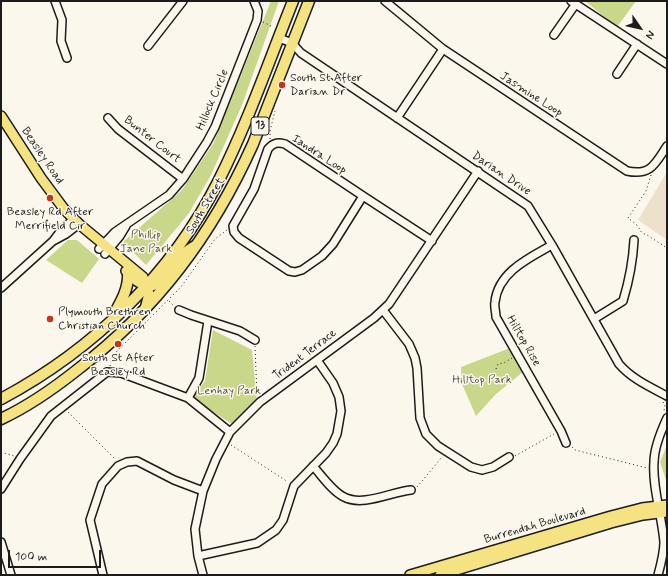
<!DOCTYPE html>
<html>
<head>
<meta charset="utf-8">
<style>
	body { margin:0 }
	#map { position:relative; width:668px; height:576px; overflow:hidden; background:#fbf7ec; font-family:Mynerve,sans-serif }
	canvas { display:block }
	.frame { position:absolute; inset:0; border:2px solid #1c1c1c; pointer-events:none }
	.north { position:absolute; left:620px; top:8px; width:40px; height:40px; -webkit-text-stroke:3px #fbf7ec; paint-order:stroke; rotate:124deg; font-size:11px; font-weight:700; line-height:16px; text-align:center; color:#1c1c1c }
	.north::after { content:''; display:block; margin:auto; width:14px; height:18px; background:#1c1c1c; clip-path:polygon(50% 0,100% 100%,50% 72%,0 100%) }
	.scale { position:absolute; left:8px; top:550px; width:93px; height:18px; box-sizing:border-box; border:2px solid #1c1c1c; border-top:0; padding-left:5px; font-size:12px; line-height:14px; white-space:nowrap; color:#1c1c1c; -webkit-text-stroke:3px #fbf7ec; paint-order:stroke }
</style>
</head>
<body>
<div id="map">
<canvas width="668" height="576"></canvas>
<div class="frame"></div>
<div class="north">N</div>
<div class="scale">100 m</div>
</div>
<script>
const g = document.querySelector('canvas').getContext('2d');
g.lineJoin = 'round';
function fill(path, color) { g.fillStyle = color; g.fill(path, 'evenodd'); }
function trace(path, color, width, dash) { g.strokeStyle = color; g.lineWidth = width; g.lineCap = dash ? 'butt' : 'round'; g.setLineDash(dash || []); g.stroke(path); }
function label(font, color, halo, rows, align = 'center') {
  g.font = font + ' Mynerve,sans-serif'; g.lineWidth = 3; g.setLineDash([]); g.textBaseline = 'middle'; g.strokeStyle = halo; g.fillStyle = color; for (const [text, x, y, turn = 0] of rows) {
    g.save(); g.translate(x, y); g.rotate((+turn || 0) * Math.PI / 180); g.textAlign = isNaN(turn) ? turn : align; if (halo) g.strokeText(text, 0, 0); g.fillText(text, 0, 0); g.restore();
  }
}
fill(new Path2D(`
	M667,172V240L638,220Z`), '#ede1cc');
fill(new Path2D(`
	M271,1H279L242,105L211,175L189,213L146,265L123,242L182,190L213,144Z
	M585,1H636L617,27Z
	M68,240H77L99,259L82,283L46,260Z
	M213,330L252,350L257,402L235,426L192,398L205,381Z
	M510,348L524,371L496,394L476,416L462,384L461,367Z
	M667,445V483L660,462Z`), '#c9d78b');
const minor = new Path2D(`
	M55,1L62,20L61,41L67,58
	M385,1L443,49L627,171C651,176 655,164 667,146
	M571,1L667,64
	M554,35L575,5
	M279,38L292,43L301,53L528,206L552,245L619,364C632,379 650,387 667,396
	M148,46L183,1
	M617,74L637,44
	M108,118L118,129L183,179
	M397,118L443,49
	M363,196L285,144C277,142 273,143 268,149L254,189L233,226L234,232L239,238L289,271L295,272L302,270L322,256L333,244L363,196L432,241
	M55,240L66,234L79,224
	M552,245C529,258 498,272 495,302C494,306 496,312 496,317L561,431L566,443
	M99,249L115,232L169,195L183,179L207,142L215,127L257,20L258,11L254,1
	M105,254L120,236L126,226
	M1,288L53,241L62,229L74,219
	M179,310L191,315L240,331L255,340
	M383,310L409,344L415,358L417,368L420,418L426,434L438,446L471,467L482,470L493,467L509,457
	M594,319L623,301C629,281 633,260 634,240
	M188,398L199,378L208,321
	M313,466C322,476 333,492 344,497C363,507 391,492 411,490
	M1,489L20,459L51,416L107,372L121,373L188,398L230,432
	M1,542L11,575
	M198,556L257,543L276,530L283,520L294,486L326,453L333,443L337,434L341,411L339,397L333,383L317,360
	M103,575L90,520L102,484L118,466L127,462L137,461L174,480L203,491
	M203,575L198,556L195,529L203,491L216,459L230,432L260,402L374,318L389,304L478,171
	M658,575C661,564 664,553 664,542C662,516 652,487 654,462C654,447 661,431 667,418`);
const major = new Path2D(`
	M1,116L41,178L64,209L79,224L143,277L149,293L145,309
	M126,271C132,277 138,284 147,286C162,289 172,265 181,256C184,252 189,249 194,246
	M410,575L611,516L642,508L667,505
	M440,575L611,523L643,515L667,512`);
const highway = new Path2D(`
	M114,314C121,302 129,288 128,273
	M1,399C93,350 172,274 219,180C248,122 269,61 293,1
	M1,419C29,406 53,389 77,370C157,309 212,235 253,144L309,1`);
trace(minor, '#1c1c1c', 10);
trace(major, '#1c1c1c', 12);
trace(highway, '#1c1c1c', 13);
trace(new Path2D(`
	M263,22L273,27
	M270,139V131L275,111
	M651,175L646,191L628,218L637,225L642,233L647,235L667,248
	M169,301L174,306
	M255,346L257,395
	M110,366L112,359L117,351L181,287L215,239L227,230
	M496,369L498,364L504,363L512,358
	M663,402L665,405L664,411
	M68,412L115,459
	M231,445L288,482
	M572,447L575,450L647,468
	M1,452L14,456
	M515,456L554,434
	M417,487L442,457`), '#1c1c1c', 1, [1, 3]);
trace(minor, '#fbf7ec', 7);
trace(major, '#f5e382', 9);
trace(highway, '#f5e382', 10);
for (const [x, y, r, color] of [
	[282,85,4,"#c8321e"],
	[50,198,4,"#c8321e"],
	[50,319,4,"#c8321e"],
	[118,344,4,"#c8321e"]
]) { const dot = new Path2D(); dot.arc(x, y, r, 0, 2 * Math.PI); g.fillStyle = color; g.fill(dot); trace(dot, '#fbf7ec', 1.5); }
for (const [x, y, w] of [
	[260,126,18]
]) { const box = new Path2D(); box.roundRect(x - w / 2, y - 9, w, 18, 3); g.fillStyle = '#fbf7ec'; g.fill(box); trace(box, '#1c1c1c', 1); }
label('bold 11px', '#1c1c1c', null, [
	["13",260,126]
]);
label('12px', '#1c1c1c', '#fbf7ec', [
	["South St After",290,78],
	["Darian Dr",290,92],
	["Beasley Rd After",50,212,"center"],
	["Merrifield Cir",50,226,"center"],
	["Plymouth Brethren",58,312],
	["Christian Church",58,326],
	["South St After",118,358,"center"],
	["Beasley Rd",118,372,"center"]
], 'left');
label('12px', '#1c1c1c', '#fbf7ec', [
	["Jasmine Loop",531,95,33],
	["Hillock Circle",213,100,-67],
	["Bunter Court",152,140,38],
	["Iandra Loop",319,155,33],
	["Beasley Road",42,156,56],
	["Darian Drive",501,174,34],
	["South Street",206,206,-59],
	["Hilltop Rise",523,341,60],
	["Trident Terrace",305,355,-37],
	["Burrendah Boulevard",535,526,-16]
]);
label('12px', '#50543d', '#fbf7ec', [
	["Phillip",146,235],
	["Jane Park",146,249],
	["Hilltop Park",482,380],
	["Lenhay Park",229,391]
]);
</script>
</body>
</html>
